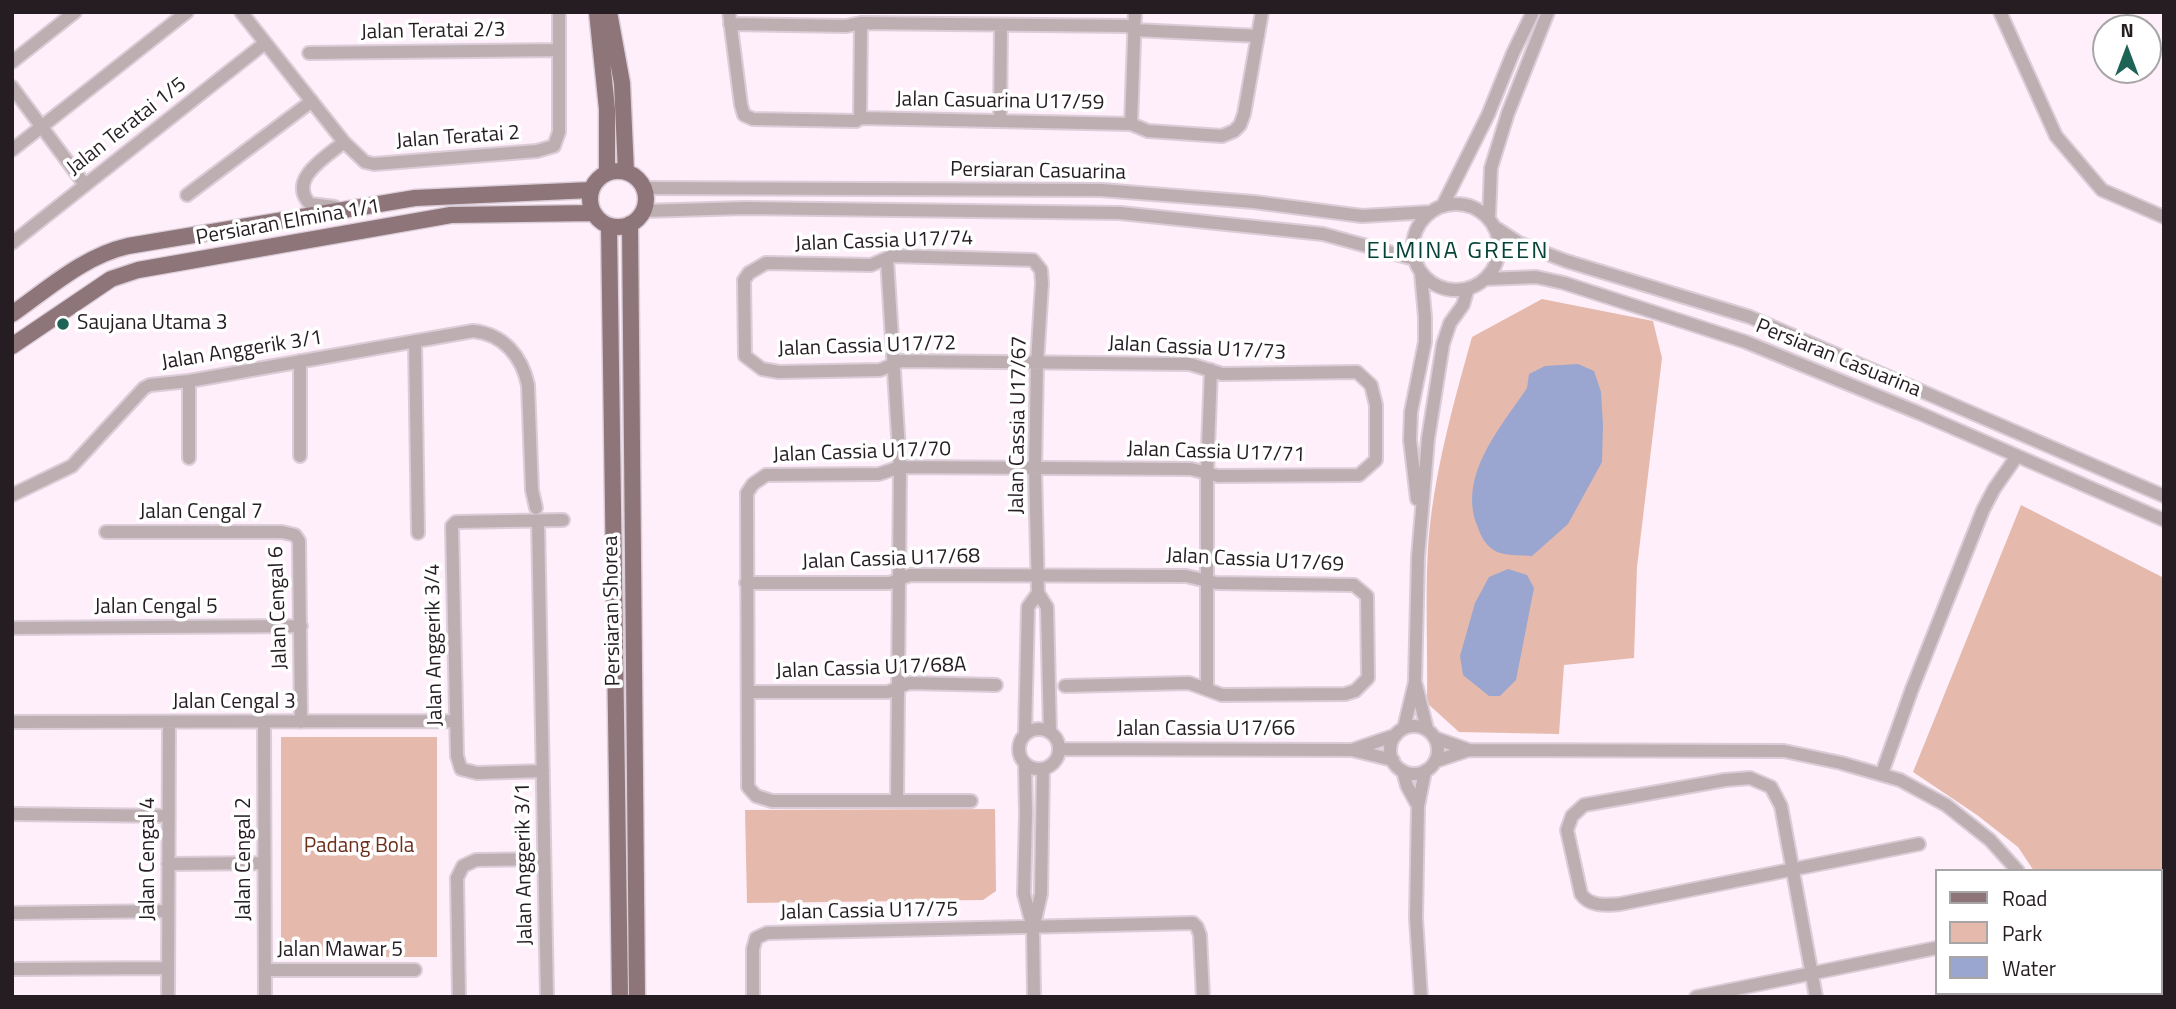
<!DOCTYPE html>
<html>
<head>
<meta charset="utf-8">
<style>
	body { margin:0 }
	#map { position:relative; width:2176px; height:1009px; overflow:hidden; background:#feeffa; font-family:"Titillium Web",sans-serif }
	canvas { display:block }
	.frame { position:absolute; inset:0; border:14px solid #261d23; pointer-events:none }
	.legend { position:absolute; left:1935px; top:869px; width:228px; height:126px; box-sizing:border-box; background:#fff; border:2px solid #a8a5a7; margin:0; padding:9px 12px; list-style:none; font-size:21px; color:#261d23 }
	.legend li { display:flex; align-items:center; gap:14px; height:35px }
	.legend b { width:35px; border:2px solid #a8a5a7 }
	.north { position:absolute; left:2092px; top:14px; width:70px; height:70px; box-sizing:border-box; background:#fff; border:2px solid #a8a5a7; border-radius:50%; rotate:0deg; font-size:19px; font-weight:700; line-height:28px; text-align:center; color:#261d23 }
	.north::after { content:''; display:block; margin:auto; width:24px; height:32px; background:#1d6356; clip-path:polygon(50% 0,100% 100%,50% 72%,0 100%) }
</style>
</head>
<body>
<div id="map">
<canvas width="2176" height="1009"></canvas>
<div class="frame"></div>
<ul class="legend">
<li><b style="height:9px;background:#8d7579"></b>Road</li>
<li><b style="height:19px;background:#e5baad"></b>Park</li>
<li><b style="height:19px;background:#9aa6d0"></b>Water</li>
</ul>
<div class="north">N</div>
</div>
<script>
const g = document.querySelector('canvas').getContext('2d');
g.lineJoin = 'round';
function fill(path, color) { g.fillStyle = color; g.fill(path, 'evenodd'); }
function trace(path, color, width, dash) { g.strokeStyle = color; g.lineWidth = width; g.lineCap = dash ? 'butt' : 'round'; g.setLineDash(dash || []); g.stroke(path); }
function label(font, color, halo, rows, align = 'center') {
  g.font = font + ' "Titillium Web",sans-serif'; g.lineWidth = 7; g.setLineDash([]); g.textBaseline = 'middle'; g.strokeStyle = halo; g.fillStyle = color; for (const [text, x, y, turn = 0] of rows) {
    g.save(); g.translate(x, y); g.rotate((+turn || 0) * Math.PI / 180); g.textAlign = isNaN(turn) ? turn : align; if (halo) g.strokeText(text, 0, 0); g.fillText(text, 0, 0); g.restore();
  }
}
fill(new Path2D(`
	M1542,299L1653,321L1662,358L1637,567L1634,658L1564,665L1559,734L1459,732L1427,703C1428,651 1425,599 1428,547C1433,476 1453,405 1472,337Z
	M2021,505L2164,578V997H2105L2104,993H2160V871H2034L2018,847L1977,815L1913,772Z
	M281,737H437V957H281Z
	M995,809L996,891L983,900L747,903L745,810Z`), '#e5baad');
fill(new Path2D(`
	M1578,364L1594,371L1601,392L1603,425L1602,462L1568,524L1532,556C1521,555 1504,556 1495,551C1484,544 1481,536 1477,525C1458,475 1501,427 1527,388L1529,374L1545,366Z
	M1508,569L1527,575L1534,588L1516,680L1500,696H1489L1463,675L1460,656L1475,603L1489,577Z`), '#9aa6d0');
const minor = new Path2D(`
	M241,12L344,142L365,162L374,164L537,151L554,146L559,132V12
	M729,12L741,105L744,115L753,119L856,121L860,118L1131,124L1148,131L1222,136L1234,131L1240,125L1244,114L1262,12
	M2000,12L2056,136L2102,190L2164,217
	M730,24L846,26L861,23L1127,26L1135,30L1258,36
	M309,53L558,50
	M12,62L75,12
	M12,87L85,185
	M860,118L861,23
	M1000,121L1001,26
	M1131,124L1135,12
	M12,150L187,12
	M644,188L1101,190L1254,202L1362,216L1430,212
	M187,195L312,101
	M1413 247a43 43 0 1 1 86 0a43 43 0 1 1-86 0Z
	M1443,205L1488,115L1513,53L1533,12
	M335,207L310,204C287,179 326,157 344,142
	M643,211L745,208L1120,213L1323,234L1414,259
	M1489,217L1491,168L1508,113L1548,12
	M1496,228L1519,243L1566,261L1750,317L2164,496
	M12,243L265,43
	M887,259L900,467L897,801
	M1485,279L1536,277L1564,283L1746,342L1919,413L2164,520
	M415,341L418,533
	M300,361V456
	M189,381V458
	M12,495L72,466L144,388L150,385L189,381L473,331C504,334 522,357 528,385L532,490L536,508
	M1417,499L1410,440L1411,412L1425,342V317L1421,273
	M538,521L547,997
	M106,532H282L295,535L299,541L301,722
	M746,583H890L910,575L1186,576L1216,583L1354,585L1367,596L1368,678L1355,691L1345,694L1222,695L1189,683L1065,686
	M12,628L301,626
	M1416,685L1427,729
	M1207,689V473L1211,370
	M748,692H888L909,683L996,685
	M12,722L456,721
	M264,722L265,997
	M1390 750a24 24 0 1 1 48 0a24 24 0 1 1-48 0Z
	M1404,728L1415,682L1418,557L1428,439L1443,344L1450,323L1463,305L1468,288
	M1019 749a20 20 0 1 1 40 0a20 20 0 1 1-40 0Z
	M1025,734L1028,607L1038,593
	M1435,738L1469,750
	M1060,749L1352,750L1393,760
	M1352,750L1396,735
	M1436,761L1469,750L1784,751L1841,763L1900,780L1946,805L1990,840L2018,871
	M1025,764L1026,814L1024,894L1033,928L1034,997
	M543,771L477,773L461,769L457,756L452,526L456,522L563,520
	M1403,771L1407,786L1418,806
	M1882,773L1912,689L1983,510L1994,489L2017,456
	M971,801H772L756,796L748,787L747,493L753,484L766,475L879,474L900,467L1191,469L1218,476L1359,475L1376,460V405L1371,385L1357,372L1222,374L1190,364L901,361L880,370L779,372L762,369L745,356L744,280L749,273L766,263L871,265L892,256L1033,260L1041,270L1042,283L1037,363L1035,469L1038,593L1047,607L1050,732
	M12,814L169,816
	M168,864L264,863
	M12,913L168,911
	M1034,925L1041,894L1043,769
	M12,969L168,968
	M265,970H415
	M2053,993L2054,997
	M2084,993L2085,997
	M168,997L169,722
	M459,997L457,878L463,866L476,860L544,859
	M753,997V949L756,938L767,933L1193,923L1197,927L1200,935L1203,997
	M1421,997L1416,918L1418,806L1425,771
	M1696,997L1936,948
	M1816,997L1781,806L1771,787L1750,778L1725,780L1584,805L1572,816L1567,830L1581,894C1590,907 1606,905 1620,904L1919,844`);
const major = new Path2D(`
	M597,12L607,109V173
	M609,12L622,83L626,172
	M590 199a28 28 0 1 1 56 0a28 28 0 1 1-56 0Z
	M630,224L637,997
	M609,226L620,997
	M12,314C49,288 84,256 128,246L415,198L591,190
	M12,346L111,279L138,270L451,215L593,213`);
trace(minor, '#dbcdd8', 16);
trace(major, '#dbcdd8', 19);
trace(minor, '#bdafb1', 12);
trace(major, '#8d7579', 16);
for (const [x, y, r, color] of [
	[63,324,7,"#1d6356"]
]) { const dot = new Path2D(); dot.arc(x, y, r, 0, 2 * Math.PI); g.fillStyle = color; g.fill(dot); trace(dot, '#fff', 2.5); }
label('21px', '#261d23', '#fff', [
	["Jalan Teratai 2/3",433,32,-1],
	["Jalan Casuarina U17/59",1000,102,1],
	["Jalan Teratai 1/5",127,127,-38],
	["Jalan Teratai 2",458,138,-4],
	["Persiaran Casuarina",1038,172,1],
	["Persiaran Elmina 1/1",288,223,-10],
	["Jalan Cassia U17/74",884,242,-2],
	["Jalan Cassia U17/72",867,347,-2],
	["Jalan Cassia U17/73",1197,349,3],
	["Jalan Anggerik 3/1",242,351,-9],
	["Persiaran Casuarina",1838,359,22],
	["Jalan Cassia U17/67",1019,425,-89],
	["Jalan Cassia U17/70",862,453,-2],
	["Jalan Cassia U17/71",1216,453,2],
	["Jalan Cengal 7",201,513],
	["Jalan Cassia U17/68",891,560,-2],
	["Jalan Cassia U17/69",1255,561,3],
	["Jalan Cengal 5",156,608],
	["Jalan Cengal 6",279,608,-92],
	["Persiaran Shorea",613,611,-91],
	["Jalan Anggerik 3/4",435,645,-91],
	["Jalan Cassia U17/68A",871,669,-2],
	["Jalan Cengal 3",234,703],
	["Jalan Cassia U17/66",1206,730],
	["Jalan Cengal 4",149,859,-90],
	["Jalan Cengal 2",245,859,-90],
	["Jalan Anggerik 3/1",525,864,-91],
	["Jalan Cassia U17/75",869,912,-1],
	["Jalan Mawar 5",340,951]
]);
label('21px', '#261d23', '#fff', [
	["Saujana Utama 3",77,324]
], 'left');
label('21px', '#6c2f1b', '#fff', [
	["Padang Bola",359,847]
]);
g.letterSpacing = '2px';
label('24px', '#064238', '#fff', [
	["ELMINA GREEN",1458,252]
]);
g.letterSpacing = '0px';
</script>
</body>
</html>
